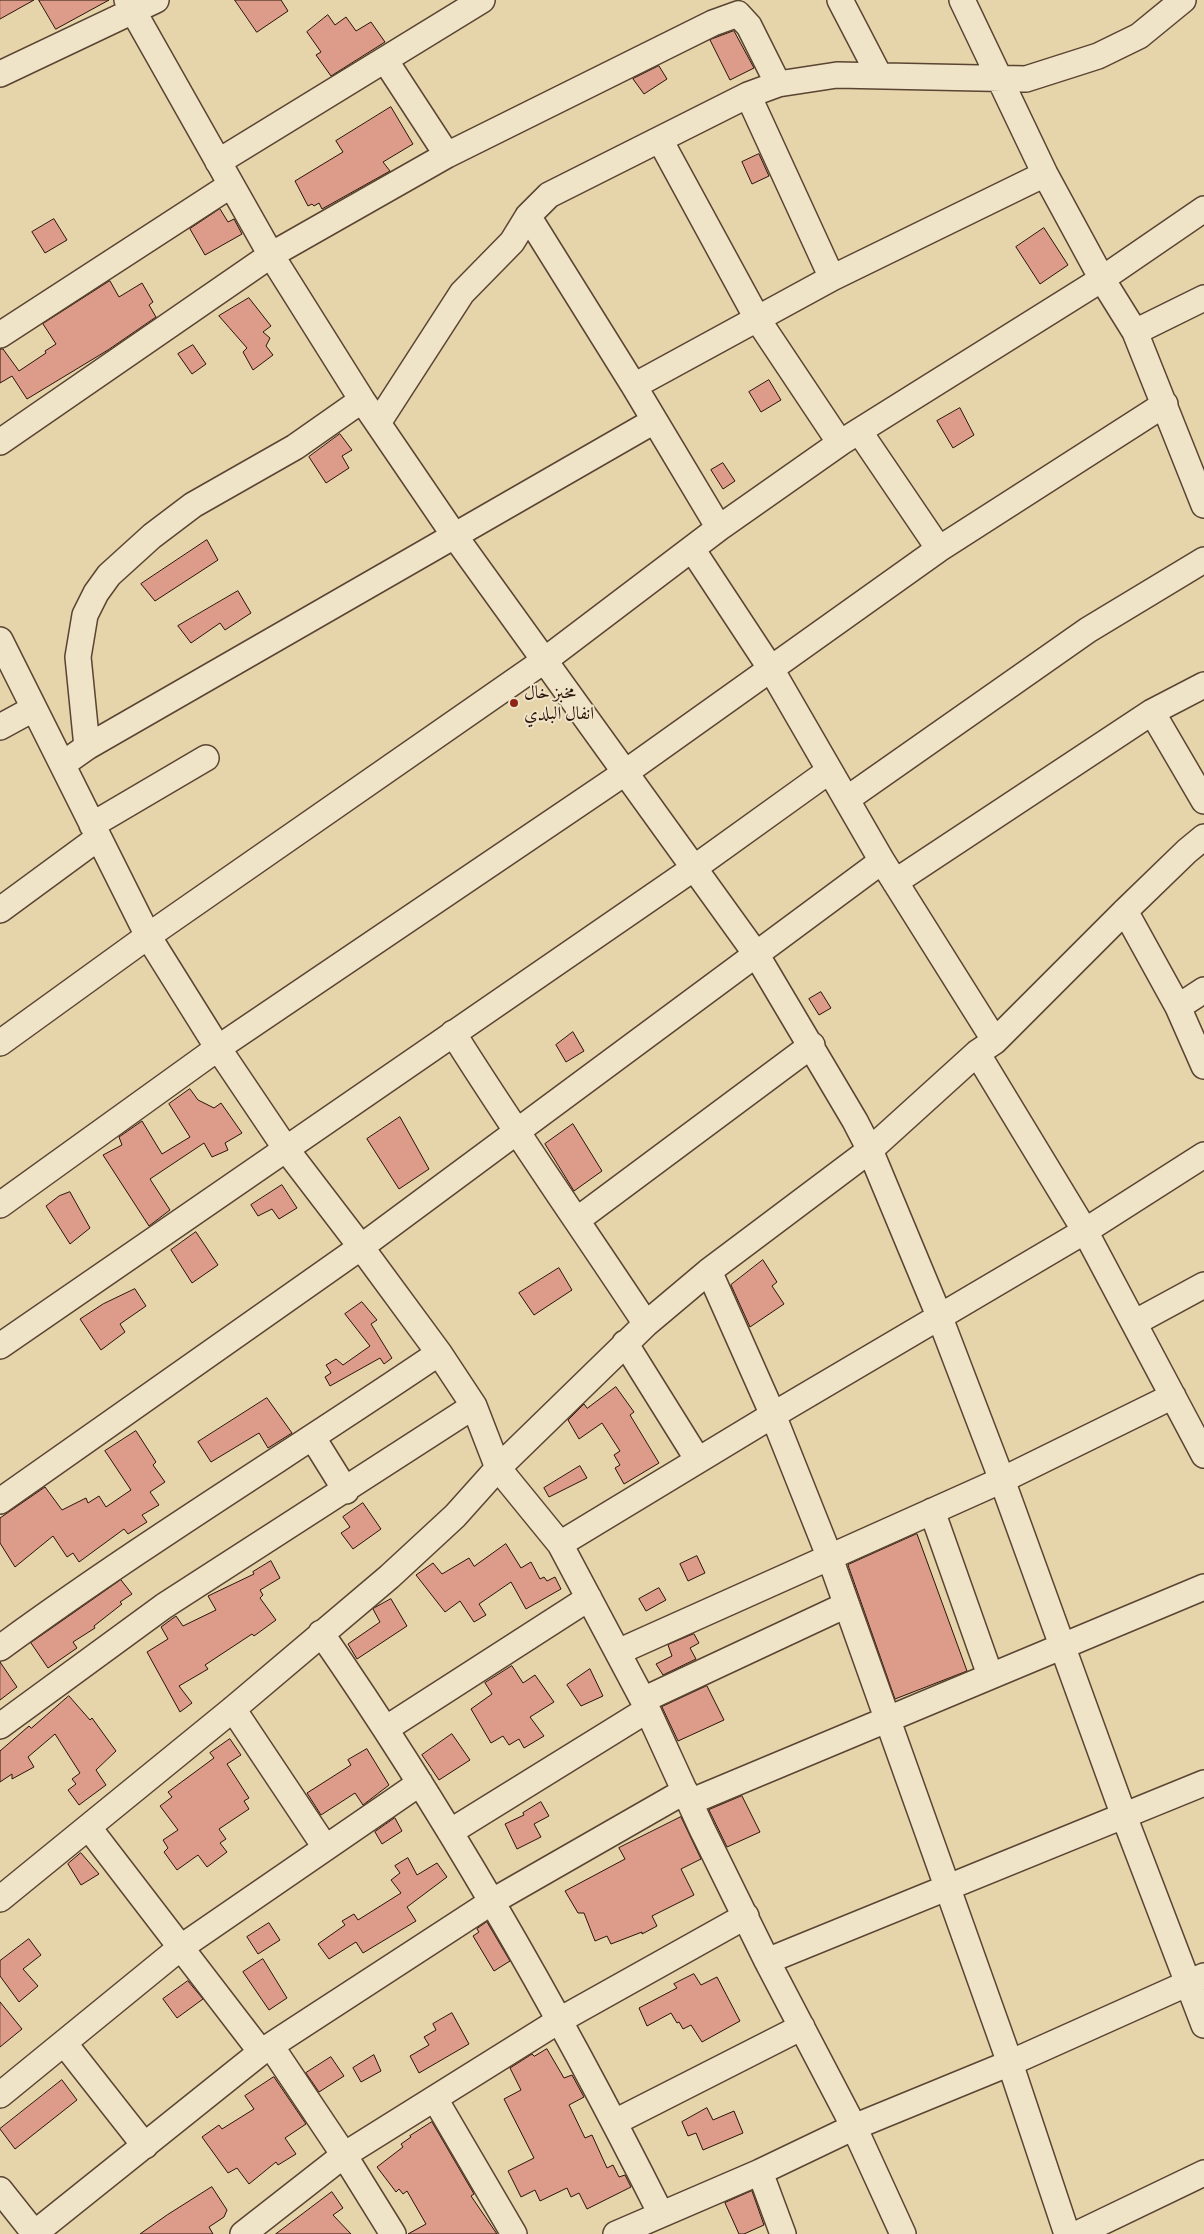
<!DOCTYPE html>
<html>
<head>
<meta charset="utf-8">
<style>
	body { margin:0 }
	canvas { display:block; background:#e6d4ab }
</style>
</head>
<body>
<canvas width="1204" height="2234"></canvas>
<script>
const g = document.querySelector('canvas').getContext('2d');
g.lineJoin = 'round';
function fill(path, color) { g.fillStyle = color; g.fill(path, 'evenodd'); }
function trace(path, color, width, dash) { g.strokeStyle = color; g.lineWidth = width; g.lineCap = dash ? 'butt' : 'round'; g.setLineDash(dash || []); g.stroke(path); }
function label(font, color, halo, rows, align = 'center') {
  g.font = font + ' "EB Garamond",Amiri,serif'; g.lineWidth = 4; g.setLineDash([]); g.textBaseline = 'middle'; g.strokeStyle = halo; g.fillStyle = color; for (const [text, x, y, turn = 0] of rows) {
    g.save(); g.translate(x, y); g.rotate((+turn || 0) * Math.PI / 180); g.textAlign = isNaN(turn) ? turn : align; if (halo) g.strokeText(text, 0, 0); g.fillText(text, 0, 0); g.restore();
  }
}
const building = new Path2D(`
	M0,0H34L0,19Z
	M39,0H109L56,29Z
	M235,0H281L288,11L257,32Z
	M328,15L335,25L346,17L356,31L371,22L385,42L331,76L316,55L321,52L307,32Z
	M734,31L754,68L730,80L710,40Z
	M659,66L667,79L644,94L633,79Z
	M391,107L413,144L383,162L390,171L322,209L319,203L314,206L312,204L308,206L295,181L343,152L336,141Z
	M759,154L769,176L752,184L742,162Z
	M220,209L228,222L234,219L242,234L205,255L190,229Z
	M54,219L67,240L45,253L32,232Z
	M1044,228L1068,265L1040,284L1016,247Z
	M110,281L119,297L142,283L153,302L149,305L156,317L108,350L27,399L12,376L0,383V349H3L19,371L46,353L45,351L56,344L43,324Z
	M249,298L271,326L263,332L270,338L266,346L273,355L253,370L243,352L247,348L219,316Z
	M193,345L206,364L192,374L178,354Z
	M769,380L781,400L761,412L749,392Z
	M960,408L974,435L953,448L937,421Z
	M340,434L352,450L342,456L349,468L326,483L309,457Z
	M723,463L735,481L723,489L711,470Z
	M207,540L218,560L155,601L141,584Z
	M238,591L251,613L225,630L220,623L191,643L178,626Z
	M821,992L831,1008L819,1015L809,999Z
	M573,1032L584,1051L566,1062L556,1045Z
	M190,1089L198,1100L214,1108L221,1103L242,1133L225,1143L228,1150L212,1157L204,1143L150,1179L170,1210L149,1226L103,1155L122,1145L119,1137L142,1121L162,1154L190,1137L169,1104Z
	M400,1117L429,1169L399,1189L367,1139Z
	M573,1124L602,1171L574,1191L545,1144Z
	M282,1185L297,1208L279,1219L272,1209L258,1216L251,1205Z
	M70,1192L90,1228L70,1244L46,1206L59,1196Z
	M196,1232L218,1265L192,1283L171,1250Z
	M763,1260L777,1282L772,1286L784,1304L750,1327L731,1285Z
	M559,1268L572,1290L534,1315L519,1293Z
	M135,1289L146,1306L120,1324L125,1332L101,1350L80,1319L103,1304Z
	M362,1302L377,1320L371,1324L392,1358L384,1364L380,1358L330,1386L325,1377L331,1373L326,1365L336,1359L343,1365L370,1346L345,1314Z
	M616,1387L634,1412L630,1415L659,1463L624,1484L615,1468L620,1465L614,1455L620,1451L602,1423L579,1439L568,1420L584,1404L587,1408Z
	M267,1398L292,1433L268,1448L259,1433L211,1462L198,1442Z
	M136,1431L156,1462L153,1465L165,1482L150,1492L159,1505L142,1515L147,1522L128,1534L124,1529L79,1562L73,1553L67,1557L53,1536L15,1567L0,1543V1518L45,1487L62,1510L86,1498L88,1503L99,1496L106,1507L131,1490L105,1451Z
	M580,1466L587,1478L549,1497L544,1488Z
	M363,1503L381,1529L353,1549L341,1533L350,1527L343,1517Z
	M917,1534L967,1671L895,1699L848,1565Z
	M506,1544L521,1568L531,1562L540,1579L544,1577L547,1581L555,1577L561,1589L526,1609L511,1582L479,1604L486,1615L474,1622L460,1601L445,1612L416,1575L433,1563L442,1574L469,1558L474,1566Z
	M697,1556L705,1573L688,1581L680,1564Z
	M271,1561L280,1578L260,1590L263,1595L260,1598L276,1620L254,1636L252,1634L205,1665L208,1669L179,1686L192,1703L180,1712L147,1652L168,1639L161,1627L176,1616L183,1626L216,1610L208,1596L254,1574L253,1572Z
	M121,1580L132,1594L120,1602L122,1604L94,1626L95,1628L73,1642L77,1648L48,1668L31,1643Z
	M659,1588L666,1600L646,1611L639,1599Z
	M391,1599L407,1626L357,1659L348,1644L380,1622L373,1609Z
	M694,1634L699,1643L690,1648L696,1659L663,1675L656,1664L672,1656L668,1645Z
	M0,1662L17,1687L0,1700Z
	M512,1666L523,1683L535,1675L554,1702L530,1717L544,1736L524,1748L519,1739L509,1745L503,1736L491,1743L471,1709L492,1694L485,1683Z
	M590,1669L603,1696L581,1706L567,1685Z
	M707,1686L724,1720L678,1741L662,1707Z
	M69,1696L90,1720L92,1718L116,1751L96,1770L106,1785L79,1805L68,1790L76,1784L72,1779L80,1773L55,1734L28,1757L34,1767L12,1779V1774L0,1782V1751L29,1726L31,1728Z
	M452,1734L470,1760L439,1780L422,1755Z
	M230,1739L241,1755L227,1764L249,1798L244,1801L249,1809L219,1829L226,1839L220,1843L227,1852L207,1867L198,1855L177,1870L164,1852L168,1848L163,1840L178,1830L160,1806L172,1797L168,1792L214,1758L210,1753Z
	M367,1749L389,1785L363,1805L355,1793L321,1815L307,1793L351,1765L348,1760Z
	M742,1796L760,1832L727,1847L709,1810Z
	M541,1802L549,1816L534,1824L541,1837L517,1849L505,1824L524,1815L523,1813Z
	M681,1817L701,1859L681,1869L694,1895L652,1916L657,1926L642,1934V1932L611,1944L607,1936L595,1941L584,1913H578L565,1891L625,1859L619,1848Z
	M395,1818L402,1831L382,1844L375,1832Z
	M81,1853L99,1874L81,1885L68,1864Z
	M408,1858L417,1875L437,1863L447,1877L407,1907L416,1921L363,1953L356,1942L329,1959L318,1944L345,1925L342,1921L354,1914L358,1920L401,1893L391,1880L400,1873L395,1866Z
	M487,1922L510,1961L494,1971L473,1936L479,1932L477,1929Z
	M269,1923L280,1940L258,1954L247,1937Z
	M29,1939L41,1955L23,1969L38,1986L19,2002L0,1976V1961Z
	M263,1959L287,1998L269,2010L243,1972Z
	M694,1974L701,1985L717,1977L740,2021L702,2042L691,2025L683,2029L679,2022L677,2023L671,2013L647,2026L639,2008L677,1988L674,1984Z
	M188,1981L203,1999L177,2018L163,1999Z
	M0,2002L22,2029L0,2047Z
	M452,2013L469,2044L419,2073L410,2056L429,2045L424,2037L436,2030L433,2024Z
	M547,2049L564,2078L572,2075L584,2097L569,2105L585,2138L592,2135L607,2168L613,2165L619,2177L625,2175L631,2187L587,2209L579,2193L571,2197L567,2188L540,2201L535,2190L521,2197L508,2171L534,2158L504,2099L521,2090L510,2068L532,2054L534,2056Z
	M374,2055L381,2071L361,2082L353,2068Z
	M331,2057L344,2076L319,2092L306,2073Z
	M274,2077L306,2124L285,2138L296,2154L278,2165L276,2162L249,2184L237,2168L228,2173L202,2137L219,2125L222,2129L254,2109L245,2096Z
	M62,2080L77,2100L15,2149L0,2129Z
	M707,2108L713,2120L734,2111L743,2133L703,2150L696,2133L688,2136L682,2122Z
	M432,2122L474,2194L471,2196L497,2234H408L426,2224L407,2191L403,2194L399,2189L396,2192L377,2167L403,2147L401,2144L411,2137L410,2136Z
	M212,2187L227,2210L224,2217L209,2227L213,2234H140L167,2215Z
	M752,2191L764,2225L744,2234H739L725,2203Z
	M332,2192L343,2208L333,2215L351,2234H276Z`);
fill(building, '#dd9c8a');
trace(building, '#2b1409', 1);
const minor = new Path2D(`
	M127,0L271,255L362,400L454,535L756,954L855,1121L870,1150L940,1318L1002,1480L1124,1816L1204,2025
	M840,0L879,75
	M962,0L1045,174L1102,279L1135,332L1204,505
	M385,60L447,155
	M0,74L156,0
	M748,95L832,278
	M660,140L758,320L840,443
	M218,162L482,0
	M528,216L634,386L719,528
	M1135,332L1204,298
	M0,335L231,185
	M634,386L832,278L1045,174
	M378,423L462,293L512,242L528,216L549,195L748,95L778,84L837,75L1026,79L1098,56L1139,36L1183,0
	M859,431L939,549
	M0,442L271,255L447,155L713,23L738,14L749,26L778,84
	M692,549L771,669L882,861L995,1041
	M0,640L148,936L218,1048L286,1149L361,1247L439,1353L474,1406L498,1468L560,1544L643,1700L702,1829L767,1961L854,2127L903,2234
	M1152,712L1204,801
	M0,727L33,709
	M87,747L78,657L85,615L96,593L109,575L152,536L193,505L295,447L362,400
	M63,764L87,747L654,421
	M847,799L1088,630L1204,560
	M92,825L206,758
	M895,882L1152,712L1204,685
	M0,910L98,838
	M1125,911L1178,1007L1204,1066
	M1178,1007L1204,990
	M453,1033C515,1132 582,1227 646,1324
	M0,1043L148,936L545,660L719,528L840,443L1102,279L1204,209
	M977,1053L1085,1231L1204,1455
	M0,1205L218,1048L626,772L939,549L1165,404
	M577,1220L812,1045
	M709,1271L773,1415L830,1558L1010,2063L1067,2234
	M1134,1323L1204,1285
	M625,1343L698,1460
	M0,1346L694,868L829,771
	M313,1438L346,1491
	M0,1501L361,1247L882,861
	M932,1511L990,1675
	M560,1544L773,1415L1085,1231L1204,1155
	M321,1633C449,1818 560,2013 661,2214
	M0,1648C142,1544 293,1452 439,1353
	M618,1652L1002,1480L1173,1396
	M643,1700L846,1605
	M233,1709L325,1847
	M0,1726L164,1606L474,1406
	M387,1728L589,1598
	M690,1802L1204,1587
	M89,1828L261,2052
	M450,1832L647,1710
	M0,1899L233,1709L389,1577L455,1516L498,1468L646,1324L709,1271L870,1150L977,1053L995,1041L1125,911L1187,851L1204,837
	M767,1961L1204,1783
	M64,2043L145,2146
	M271,2046L344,2155L393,2234
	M0,2095L180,1948L420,1783
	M435,2099L514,2234
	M615,2122L802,2027
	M760,2172L783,2234
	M0,2190L35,2234
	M35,2233L261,2052L493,1901L685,1791
	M243,2234L344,2155L560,2020L746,1916
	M616,2234L760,2172L854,2127L1010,2063L1204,1976
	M1077,2234L1204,2173`);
trace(minor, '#5a4432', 28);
trace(minor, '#efe3c8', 25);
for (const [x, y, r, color] of [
	[514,703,5,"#8f2418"]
]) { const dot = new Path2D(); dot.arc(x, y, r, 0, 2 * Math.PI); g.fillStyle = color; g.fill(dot); trace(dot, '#efe3c8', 2); }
label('18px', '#2b1409', '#efe3c8', [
	["مخبز خال",524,693],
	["انفال البلدي",524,714]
], 'left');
</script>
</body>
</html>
